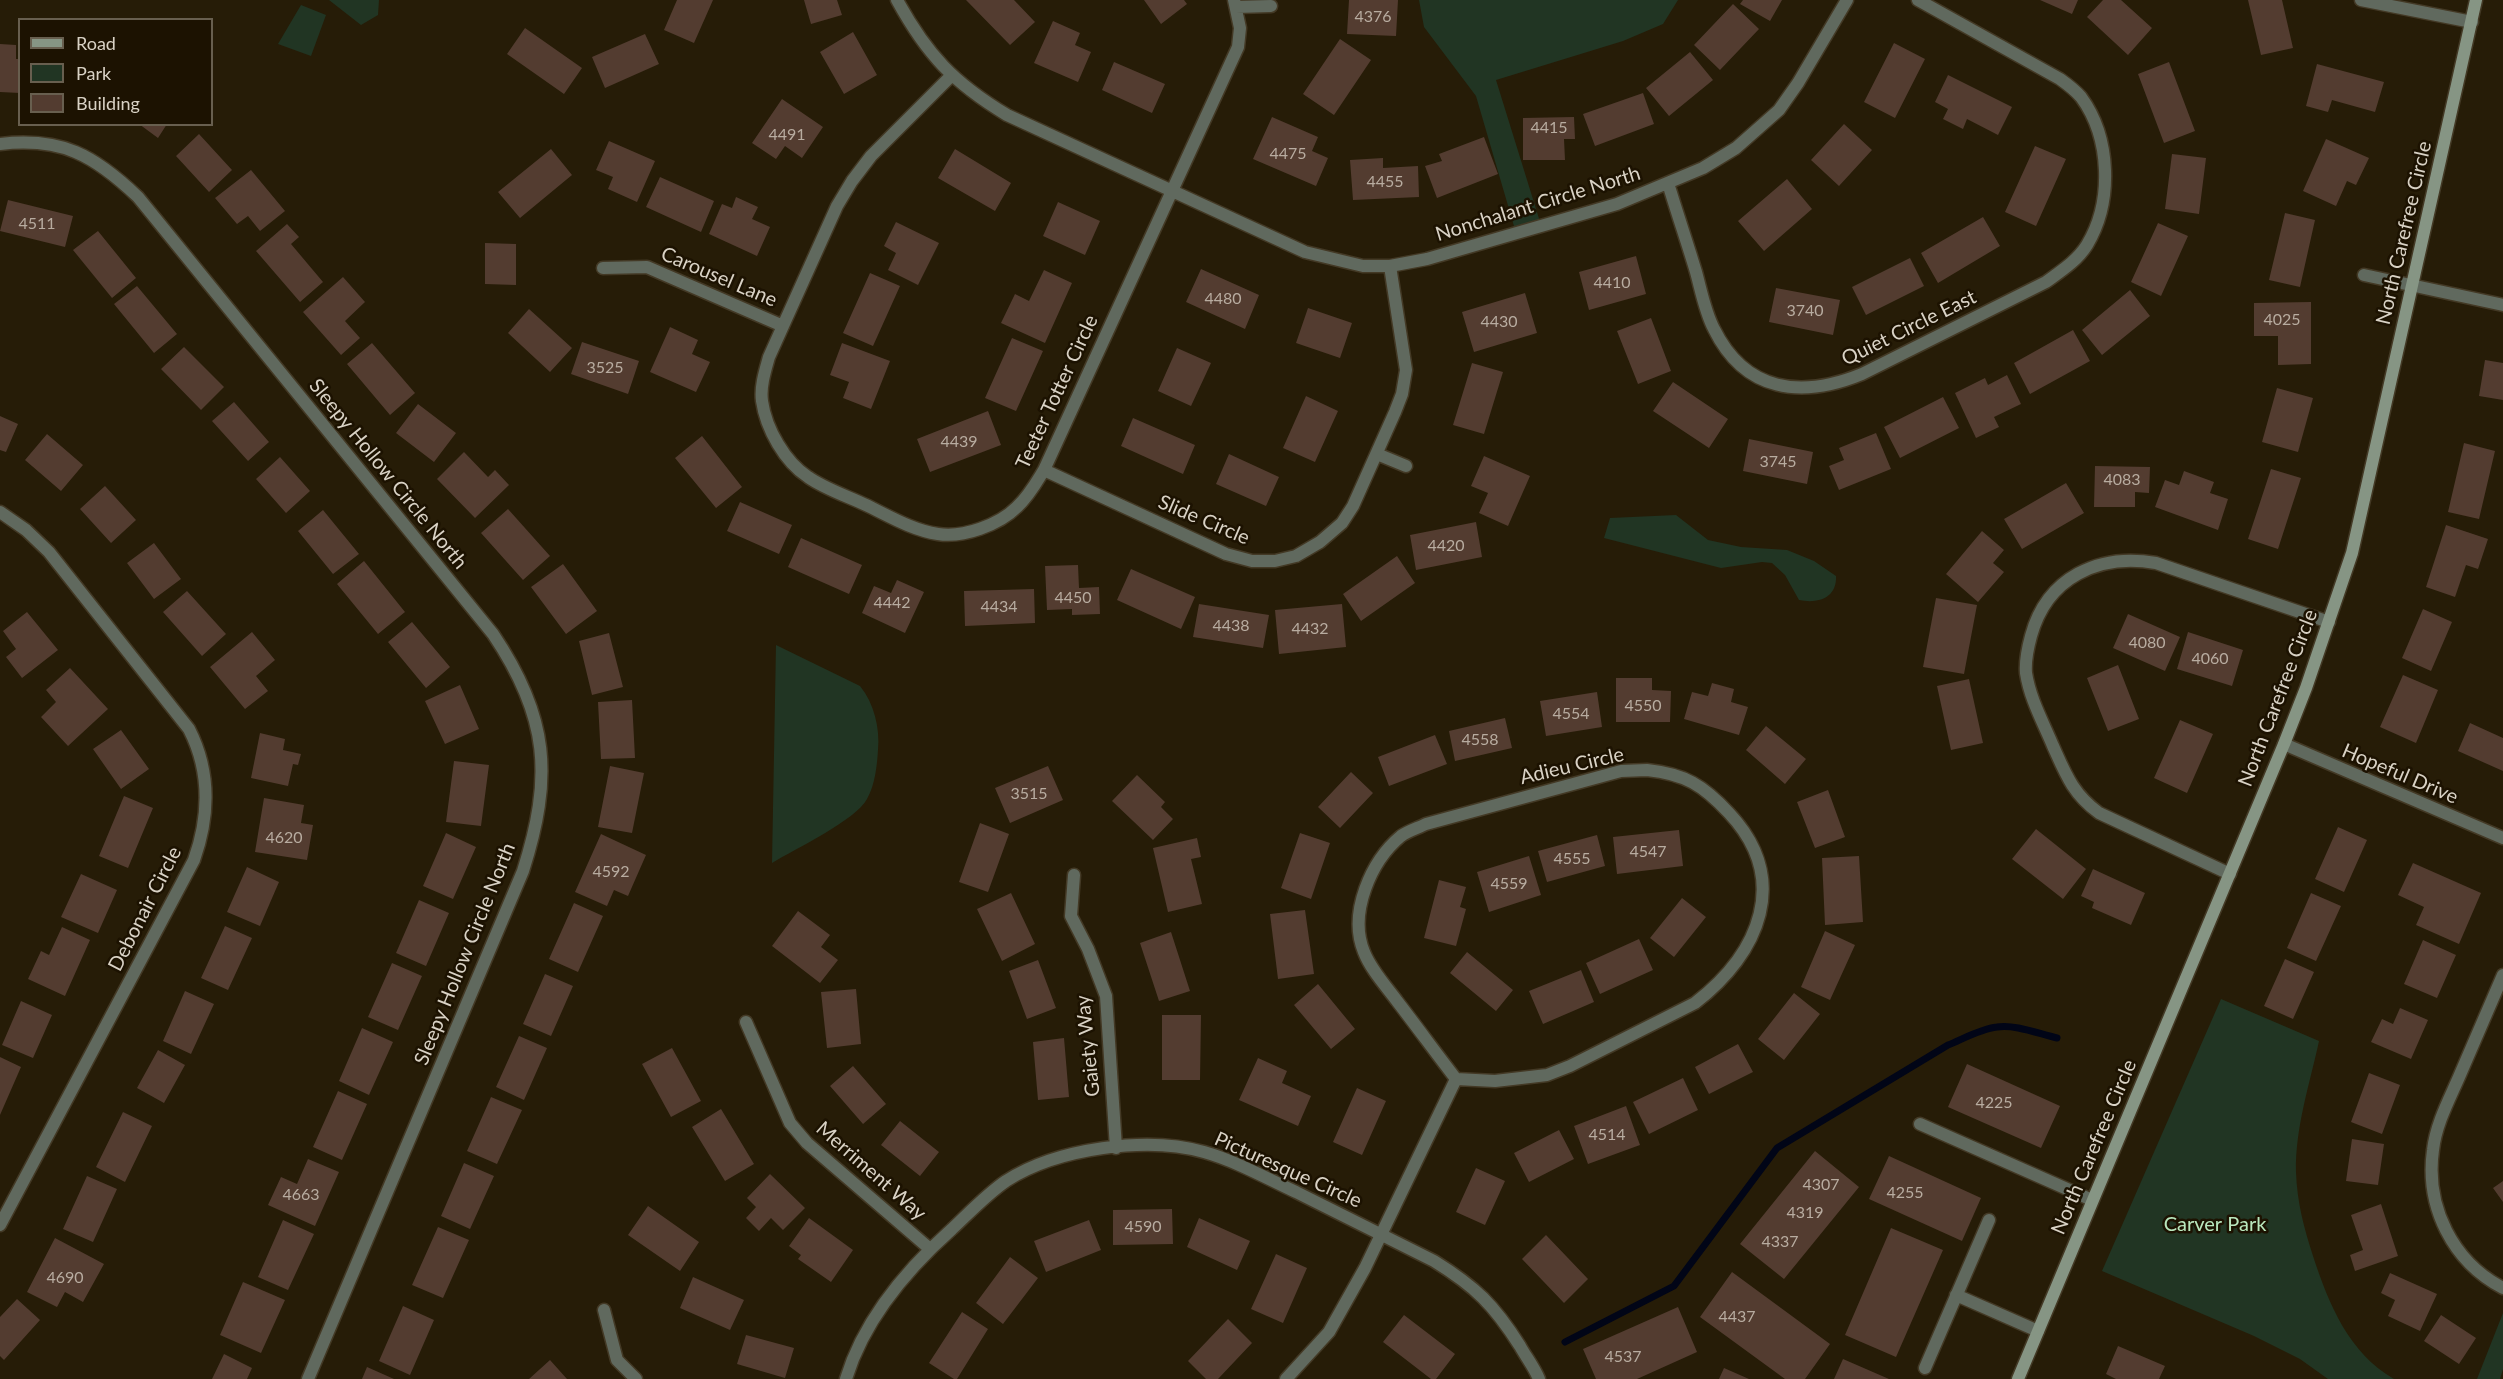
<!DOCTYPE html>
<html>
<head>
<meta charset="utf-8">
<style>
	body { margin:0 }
	#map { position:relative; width:2503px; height:1379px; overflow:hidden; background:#261c07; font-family:Lato,sans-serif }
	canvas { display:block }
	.legend { position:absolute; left:18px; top:18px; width:195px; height:108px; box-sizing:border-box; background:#1c1201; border:2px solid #685f4f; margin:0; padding:8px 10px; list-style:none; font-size:18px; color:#d9d2c5 }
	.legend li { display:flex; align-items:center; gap:12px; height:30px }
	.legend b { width:30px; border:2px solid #685f4f }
</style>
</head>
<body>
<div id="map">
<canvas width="2503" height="1379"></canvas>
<ul class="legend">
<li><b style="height:8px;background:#869584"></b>Road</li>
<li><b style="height:16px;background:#213523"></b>Park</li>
<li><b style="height:16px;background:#533c30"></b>Building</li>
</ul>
</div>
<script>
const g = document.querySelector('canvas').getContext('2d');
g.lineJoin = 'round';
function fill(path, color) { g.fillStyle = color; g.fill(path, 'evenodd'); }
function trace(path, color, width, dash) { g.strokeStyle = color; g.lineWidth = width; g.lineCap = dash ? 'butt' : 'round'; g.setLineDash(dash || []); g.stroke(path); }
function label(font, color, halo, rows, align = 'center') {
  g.font = font + ' Lato,sans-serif'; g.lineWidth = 5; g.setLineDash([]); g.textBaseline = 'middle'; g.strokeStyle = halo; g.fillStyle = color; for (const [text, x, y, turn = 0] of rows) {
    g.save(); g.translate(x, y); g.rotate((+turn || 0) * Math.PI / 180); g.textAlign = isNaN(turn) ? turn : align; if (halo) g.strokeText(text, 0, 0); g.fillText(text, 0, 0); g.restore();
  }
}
fill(new Path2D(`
	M329,0H379L378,15L361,25Z
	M1419,0H1678L1663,24L1623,41L1496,80L1541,225L1516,233L1476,96L1424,27Z
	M301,5L326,15L311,56L278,44Z
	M1676,515L1708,540L1741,547L1787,550L1814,561L1836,576C1837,598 1818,604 1799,600L1785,575L1772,563L1762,562L1721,568L1604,538L1610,518Z
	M776,645L860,686C874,703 880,728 878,750C877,766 875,785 867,799C856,820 795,849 772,863Z
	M2221,999L2319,1041C2310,1083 2295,1128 2296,1172C2297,1202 2304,1228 2313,1256C2329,1305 2349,1353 2394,1379H2328L2300,1359L2254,1336L2102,1271Z
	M2503,1313V1369L2500,1379H2477Z`), '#213523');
trace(new Path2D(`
	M1565,1342L1674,1286L1777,1148L1948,1045C1963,1039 1980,1029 1997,1027C2015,1024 2039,1034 2057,1038`), '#010517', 7);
fill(new Path2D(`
	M677,0H713L694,43L664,30Z
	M804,0H837L842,15L811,24Z
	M966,0H1014L1035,22L1010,45Z
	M1144,0H1184L1187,4L1161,24Z
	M1349,0H1398L1396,36L1347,34Z
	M1743,0H1782L1770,21L1740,4Z
	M2040,0H2078L2072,14Z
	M2103,0H2121L2152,28L2128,55L2087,17Z
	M2248,0H2282L2293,48L2261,55Z
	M1733,4L1759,29L1720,70L1694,45Z
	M1053,21L1080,33L1075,45L1091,52L1078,82L1034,63Z
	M525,28L582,68L564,94L507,54Z
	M853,32L877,75L844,94L820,52Z
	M645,34L659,64L605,88L592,57Z
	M1340,39L1371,60L1334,115L1303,94Z
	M1894,43L1925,59L1895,118L1864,102Z
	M0,44L16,45V59H20V93L0,92Z
	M1690,52L1713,80L1669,116L1646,88Z
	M1114,62L1165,84L1152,113L1102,90Z
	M2169,62L2195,131L2164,143L2138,74Z
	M2317,64L2384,82L2375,112L2332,100L2328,112L2306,106Z
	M1948,75L2012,107L1998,135L1967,119L1963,129L1943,119L1948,109L1935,102Z
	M1643,93L1654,124L1595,146L1583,114Z
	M782,99L823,127L802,158L785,146L776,159L752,143Z
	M1272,117L1318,137L1312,151L1328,158L1316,186L1253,159Z
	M1574,117L1575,139H1564L1565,160H1523V118Z
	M139,124H167L158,138Z
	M1844,124L1872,150L1839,186L1811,160Z
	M199,134L232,170L209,192L176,156Z
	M1484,137L1498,174L1437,198L1425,166L1442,161L1439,154Z
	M2326,139L2369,158L2356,185L2347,181L2336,206L2303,191Z
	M609,141L655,161L637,202L608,189L613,177L596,170Z
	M2035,146L2066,159L2036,226L2005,212Z
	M551,149L572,175L520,218L498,192Z
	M955,149L1011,183L995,211L938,178Z
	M2172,154L2206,158L2199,214L2165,209Z
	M1383,158V168L1418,166L1419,197L1353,200L1350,160Z
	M251,170L285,211L260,231L248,216L237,224L215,198Z
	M660,177L714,201L701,232L646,207Z
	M1787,179L1812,209L1764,251L1738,221Z
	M736,197L758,207L752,219L770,227L757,256L709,234L722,204L732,208Z
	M8,200L73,216L65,247L0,231Z
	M1058,202L1100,221L1085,255L1043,236Z
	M2285,213L2315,220L2300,287L2269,280Z
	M1983,217L2000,246L1938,283L1921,253Z
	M896,222L939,243L918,285L888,270L896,253L884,246Z
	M2158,223L2188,236L2161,296L2131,282Z
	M287,224L299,237L291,244L323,282L300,302L256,251Z
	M98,231L136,278L112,298L73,250Z
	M485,243L516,244V285L485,284Z
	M1636,256L1646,294L1589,310L1579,272Z
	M1910,258L1924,286L1866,315L1852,287Z
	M1201,269L1259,295L1245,329L1186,302Z
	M1044,270L1072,283L1045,343L1001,323L1015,294L1029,301Z
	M870,273L900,286L873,346L843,333Z
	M343,277L365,302L345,321L360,338L341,355L303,312Z
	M137,286L177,334L154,353L114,304Z
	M1776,288L1840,300L1833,335L1769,322Z
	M2130,290L2150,316L2102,355L2082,330Z
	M1525,293L1537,333L1474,352L1462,312Z
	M2311,302V364L2278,365V336H2254V303Z
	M1308,308L1352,323L1340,358L1296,343Z
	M529,309L572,348L550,372L508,333Z
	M1651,318L1671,371L1638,384L1617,331Z
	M670,327L698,340L692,354L710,362L696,392L650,372Z
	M2073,330L2090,361L2030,394L2014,363Z
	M1012,338L1043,351L1016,411L985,398Z
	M582,342L639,361L628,394L571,374Z
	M372,343L415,393L390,415L347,364Z
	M842,343L890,361L871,409L843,398L849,382L830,375Z
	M184,347L224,387L201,410L161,369Z
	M1177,348L1211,363L1191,406L1158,391Z
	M2485,360L2503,363V400L2479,396Z
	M1472,363L1503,372L1484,434L1453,425Z
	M2007,375L2021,404L1994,417L1999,427L1976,438L1955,393L1985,378L1988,385Z
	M1673,382L1728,419L1709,448L1653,411Z
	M2277,388L2313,398L2298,452L2262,442Z
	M1306,396L1338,411L1315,462L1283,448Z
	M1943,397L1959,428L1900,458L1884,427Z
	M234,402L269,442L248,461L212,421Z
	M418,404L456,433L434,462L396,433Z
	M988,411L1001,445L930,472L917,439Z
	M0,416L18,424L6,452L0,450Z
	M1133,418L1195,445L1183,474L1121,446Z
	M1876,433L1891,469L1839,490L1829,466L1844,460L1839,448Z
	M47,434L83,465L61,491L25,460Z
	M702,436L742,487L716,508L675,458Z
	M1749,439L1813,452L1807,484L1743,471Z
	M2464,443L2495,451L2479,519L2448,512Z
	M464,452L488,477L495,470L509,485L475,518L437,479Z
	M1229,454L1279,477L1266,506L1216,484Z
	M1484,456L1530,476L1508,526L1479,513L1488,493L1471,486Z
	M280,457L310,491L286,513L256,479Z
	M2095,466L2150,467L2149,493L2135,492V507H2094Z
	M2271,469L2301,478L2278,549L2248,539Z
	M2184,471L2214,482L2210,493L2228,499L2218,530L2155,507L2165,480L2179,485Z
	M2066,483L2084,513L2022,549L2004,519Z
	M105,486L136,520L111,543L80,509Z
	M740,502L792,525L779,554L727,531Z
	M508,509L550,556L523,580L481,533Z
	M323,510L359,554L333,574L298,531Z
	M1476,522L1482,557L1416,570L1410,535Z
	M2446,525L2488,539L2478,569L2466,565L2455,597L2426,587Z
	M1982,531L2004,550L1993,563L2004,572L1978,602L1946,574Z
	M801,538L862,565L849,594L788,567Z
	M154,543L181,579L154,599L127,563Z
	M1397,556L1415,583L1361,621L1343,594Z
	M364,561L405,612L378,634L337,584Z
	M563,564L597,611L566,634L531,587Z
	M1078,565L1079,588L1099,587L1100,614L1072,615V609L1047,610L1045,566Z
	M1131,569L1195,597L1181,629L1117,600Z
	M897,580L924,592L905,633L862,613L874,586L891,593Z
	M1034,589L1035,623L965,626L964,591Z
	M187,591L226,634L202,656L163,612Z
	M1936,598L1977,605L1964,674L1923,667Z
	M1199,604L1269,615L1263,648L1193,637Z
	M1342,604L1346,647L1279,654L1275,610Z
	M2423,609L2452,622L2431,671L2402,658Z
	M27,612L58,650L22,678L6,657L16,649L3,631Z
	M2128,614L2180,637L2165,671L2113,648Z
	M412,622L450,667L426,688L388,642Z
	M252,632L275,660L256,676L268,691L245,709L210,667Z
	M2188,632L2243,650L2232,686L2177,669Z
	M609,633L623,687L592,695L579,641Z
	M2118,665L2139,719L2108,731L2087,678Z
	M70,668L108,709L68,746L41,717L56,702L46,690Z
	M2403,675L2438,690L2416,743L2380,727Z
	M1616,678H1652V690L1671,691L1670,722H1616Z
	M1969,679L1983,743L1951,750L1937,686Z
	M1712,683L1734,689L1731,702L1748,707L1739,735L1684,719L1692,692L1708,696Z
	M460,685L479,729L445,744L425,701Z
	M1597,692L1602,727L1546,736L1540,701Z
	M632,700L635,758L601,759L598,702Z
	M1505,718L1512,748L1455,761L1449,731Z
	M2180,720L2213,734L2187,793L2154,778Z
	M2470,723L2503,738V771L2458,751Z
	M1766,726L1806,759L1785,784L1746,750Z
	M121,730L149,769L121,789L93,749Z
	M260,733L285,739L283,750L301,754L298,765L293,764L288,786L251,778Z
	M1435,735L1447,764L1389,786L1378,757Z
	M454,761L489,765L481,826L446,822Z
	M610,766L644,773L632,833L598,827Z
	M1048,766L1063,800L1010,823L995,788Z
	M1351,772L1373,793L1340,828L1318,807Z
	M1137,775L1165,802L1161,807L1173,819L1153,840L1112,801Z
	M1828,790L1845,837L1815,848L1797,802Z
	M124,796L153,808L128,868L99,856Z
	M264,798L304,805L301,823L313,825L307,860L255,852Z
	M980,823L1009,834L988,892L959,882Z
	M2338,827L2367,840L2344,892L2315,879Z
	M2036,829L2086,869L2063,899L2012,859Z
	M1679,830L1683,866L1617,874L1613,837Z
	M446,833L476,847L453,899L423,886Z
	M1300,833L1330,843L1311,899L1281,888Z
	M601,834L646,855L628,896L614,890L607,906L575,892Z
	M1597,835L1605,866L1547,882L1538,851Z
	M1197,838L1201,857L1191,859L1202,904L1168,912L1153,848Z
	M1529,856L1541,895L1489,912L1477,872Z
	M1859,856L1863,922L1825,925L1822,858Z
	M2413,863L2481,893L2459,944L2416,925L2424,907L2398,895Z
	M247,867L279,882L260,926L227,912Z
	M2093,869L2145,893L2131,925L2092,908L2094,902L2081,896Z
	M81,874L117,890L98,933L61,917Z
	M1439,880L1466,887L1460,907L1466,909L1456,946L1424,938Z
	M1011,893L1035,944L1002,961L977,909Z
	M2311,893L2341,906L2316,961L2287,948Z
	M1682,898L1706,917L1674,957L1650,938Z
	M419,900L449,913L426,966L396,953Z
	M574,903L603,916L578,972L549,959Z
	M1305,910L1314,974L1278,979L1270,914Z
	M798,911L830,935L821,947L838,960L820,983L772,946Z
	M225,926L252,938L228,990L201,978Z
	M62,927L90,940L65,996L28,979L41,951L49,955Z
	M1825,931L1855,945L1830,1000L1801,987Z
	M1171,932L1190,991L1159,1001L1140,943Z
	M1639,939L1653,970L1600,994L1586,963Z
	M2423,940L2456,955L2437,998L2404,984Z
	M1467,952L1513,990L1496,1011L1450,973Z
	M2285,959L2314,972L2293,1019L2264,1006Z
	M1038,960L1056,1008L1027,1019L1009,971Z
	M392,963L422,976L398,1030L368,1017Z
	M1581,970L1594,1002L1543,1024L1529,991Z
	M545,974L573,986L551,1036L523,1024Z
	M1318,984L1355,1029L1331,1049L1294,1005Z
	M856,989L861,1044L827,1048L821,992Z
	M185,991L214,1004L191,1054L163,1041Z
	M1794,993L1820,1014L1784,1060L1758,1039Z
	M21,1001L52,1015L33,1058L2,1045Z
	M2400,1008L2428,1020L2411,1059L2371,1042L2382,1019L2393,1024Z
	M1162,1015H1201L1200,1080H1162Z
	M362,1028L393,1042L369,1095L339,1081Z
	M519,1036L547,1048L524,1100L496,1087Z
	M1064,1038L1069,1097L1038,1100L1033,1042Z
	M1738,1044L1753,1072L1709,1094L1695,1067Z
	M672,1048L701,1101L671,1117L642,1064Z
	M158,1050L185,1065L164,1103L137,1088Z
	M0,1057L21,1067L0,1115Z
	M1258,1058L1287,1071L1282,1083L1311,1096L1298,1126L1239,1100Z
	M1967,1064L2060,1106L2041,1148L1948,1107Z
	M853,1066L886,1104L863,1124L830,1086Z
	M2369,1073L2400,1085L2382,1134L2351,1122Z
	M1683,1078L1698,1110L1649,1134L1633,1102Z
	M1357,1088L1386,1101L1362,1155L1333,1142Z
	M338,1091L367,1104L342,1160L313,1147Z
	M491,1097L522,1110L497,1164L467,1151Z
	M1626,1106L1640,1145L1588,1164L1574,1126Z
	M721,1109L754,1164L725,1181L692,1127Z
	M123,1112L152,1126L125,1182L96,1167Z
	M900,1121L939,1152L920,1176L881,1145Z
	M1559,1130L1574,1159L1529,1182L1514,1153Z
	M2352,1139L2384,1144L2378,1185L2346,1181Z
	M1815,1151L1859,1187L1784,1279L1740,1244Z
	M1889,1156L1981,1198L1962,1241L1869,1199Z
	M308,1159L339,1172L315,1226L268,1205L281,1177L297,1184Z
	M464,1163L494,1176L470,1229L441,1216Z
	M1476,1168L1505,1181L1485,1225L1456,1212Z
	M770,1174L805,1208L783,1230L771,1218L759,1231L746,1218L756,1207L747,1198Z
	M87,1176L117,1189L93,1242L63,1229Z
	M2503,1181V1202L2493,1188Z
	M2381,1204L2398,1256L2355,1271L2350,1255L2363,1250L2351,1215Z
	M648,1206L699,1242L680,1271L628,1235Z
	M1172,1209L1173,1244L1113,1245V1210Z
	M809,1218L853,1250L831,1282L798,1259L801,1255L789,1246Z
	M1199,1218L1250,1241L1237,1270L1187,1247Z
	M283,1220L314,1234L288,1290L258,1277Z
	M1089,1220L1101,1250L1046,1272L1034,1241Z
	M438,1227L469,1240L443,1298L412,1285Z
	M1891,1228L1943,1250L1896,1357L1845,1335Z
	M1546,1235L1588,1279L1564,1303L1522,1259Z
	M55,1238L104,1264L83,1302L65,1292L57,1307L27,1292Z
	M1276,1254L1307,1268L1283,1323L1251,1309Z
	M1010,1257L1038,1278L1003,1324L976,1303Z
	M1732,1272L1830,1344L1805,1379H1785L1700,1317Z
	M2390,1273L2437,1294L2420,1331L2388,1316L2395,1300L2381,1293Z
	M693,1277L744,1300L730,1330L680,1308Z
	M243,1282L285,1300L261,1353L220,1335Z
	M17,1299L40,1320L4,1360L0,1356V1317Z
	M403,1306L434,1320L410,1375L379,1361Z
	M1678,1307L1697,1352L1637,1379H1596L1583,1349Z
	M962,1312L988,1329L957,1379H954L929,1363Z
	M1404,1315L1455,1354L1436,1379H1431L1383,1342Z
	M2441,1315L2476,1338L2459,1364L2424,1341Z
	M1228,1319L1252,1343L1218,1379H1206L1188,1361Z
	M746,1335L794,1348L785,1378L737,1364Z
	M2118,1346L2165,1366L2159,1379H2116L2106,1374Z
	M224,1354L252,1368L247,1379H212Z
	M1843,1359L1889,1379H1834Z
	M550,1360L567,1379H529Z
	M367,1367L394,1379H362Z
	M1724,1368L1749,1379H1719Z`), '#533c30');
const street = new Path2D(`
	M897,0C927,55 954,83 1007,115L1305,252L1363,266H1390L1427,259L1617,204L1703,168L1736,148L1779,110L1798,83L1847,0
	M2361,0L2472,22
	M1236,7L1271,6
	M951,76L871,156L852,181L837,206L769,357C765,371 760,387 762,401C766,429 785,462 808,477C825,489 847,496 866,505C889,516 912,530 938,534C963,538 999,525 1017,507C1029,496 1036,483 1044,470L1238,47L1240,28L1234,0
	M0,144C62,137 94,155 138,197L493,634C549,717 553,777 523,871L308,1379
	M1668,183C1677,213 1687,242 1696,272C1701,290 1705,312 1714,329C1745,392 1801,399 1862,374L2046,282C2061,271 2077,261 2087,245C2113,202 2111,138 2081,97C2075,90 2067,84 2060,79L1918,0
	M603,268L647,267L783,326
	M2364,275L2503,305
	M1377,454L1406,466
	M1044,470L1226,554L1252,561H1275L1296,556L1320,542L1342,523L1353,506L1395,412L1402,394L1406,370L1390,266
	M0,512L26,530L49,552L189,729C211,772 210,815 194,860L0,1225
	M2284,744L2503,838
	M1647,770C1685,774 1703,785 1729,813C1791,879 1760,953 1695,1003L1570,1066L1547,1075L1495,1081L1456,1079C1436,1053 1417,1027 1397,1001C1386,986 1371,970 1364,952C1348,913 1371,861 1401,836C1408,831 1418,828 1426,824L1621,771Z
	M2230,874L2099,813C2073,794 2066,775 2053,746C2043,722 2030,699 2026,673C2025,661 2028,647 2031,636C2047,577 2099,553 2156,563L2329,622
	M1074,875L1071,916L1088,949L1106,996L1116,1148
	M2503,975C2488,1009 2474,1043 2459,1077C2449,1100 2436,1124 2433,1150C2425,1207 2453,1262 2503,1288
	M746,1022L790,1123L807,1143L930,1249
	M1920,1124L2092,1200
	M1956,1295L2038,1331
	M604,1310L617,1360L636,1379
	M1925,1368L1989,1220
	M846,1379C864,1319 906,1270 952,1229C969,1213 987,1194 1006,1181C1057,1148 1147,1136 1204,1152C1236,1161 1266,1178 1296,1192C1342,1215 1388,1238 1434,1261C1476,1287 1494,1305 1520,1346C1526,1357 1534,1367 1539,1379
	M1286,1379L1329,1332L1365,1268L1456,1079`);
const secondary = new Path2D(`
	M2018,1379L2284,744L2306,688L2352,553L2476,0`);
trace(street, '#433925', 15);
trace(secondary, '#433925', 15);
trace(street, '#60695e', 12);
trace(secondary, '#869584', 12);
label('16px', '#b8aca0', null, [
	["4376",1373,17],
	["4415",1549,128],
	["4491",787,135],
	["4475",1288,154],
	["4455",1385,182],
	["4511",37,224],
	["4410",1612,283],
	["4480",1223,299],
	["3740",1805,311],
	["4025",2282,320],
	["4430",1499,322],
	["3525",605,368],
	["4439",959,442],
	["3745",1778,462],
	["4083",2122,480],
	["4420",1446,546],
	["4450",1073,598],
	["4442",892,603],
	["4434",999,607],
	["4438",1231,626],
	["4432",1310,629],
	["4080",2147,643],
	["4060",2210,659],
	["4550",1643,706],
	["4554",1571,714],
	["4558",1480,740],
	["3515",1029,794],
	["4620",284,838],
	["4547",1648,852],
	["4555",1572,859],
	["4592",611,872],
	["4559",1509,884],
	["4225",1994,1103],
	["4514",1607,1135],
	["4307",1821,1185],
	["4255",1905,1193],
	["4663",301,1195],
	["4319",1805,1213],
	["4590",1143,1227],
	["4337",1780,1242],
	["4690",65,1278],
	["4437",1737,1317],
	["4537",1623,1357]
]);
label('20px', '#d9d2c5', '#1c1201', [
	["Nonchalant Circle North",1538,204,-17],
	["North Carefree Circle",2404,233,-77],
	["Carousel Lane",719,277,23],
	["Quiet Circle East",1909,328,-26],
	["Teeter Totter Circle",1057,392,-65],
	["Sleepy Hollow Circle North",388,474,51],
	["Slide Circle",1204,520,23],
	["North Carefree Circle",2278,698,-69],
	["Adieu Circle",1572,766,-13],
	["Hopeful Drive",2400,774,23],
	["Debonair Circle",145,909,-63],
	["Sleepy Hollow Circle North",465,954,-68],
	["Gaiety Way",1088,1046,-96],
	["North Carefree Circle",2094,1147,-67],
	["Picturesque Circle",1288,1170,24],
	["Merriment Way",871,1171,41]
]);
label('20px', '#b9e7bd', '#1c1201', [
	["Carver Park",2215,1225]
]);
</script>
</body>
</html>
